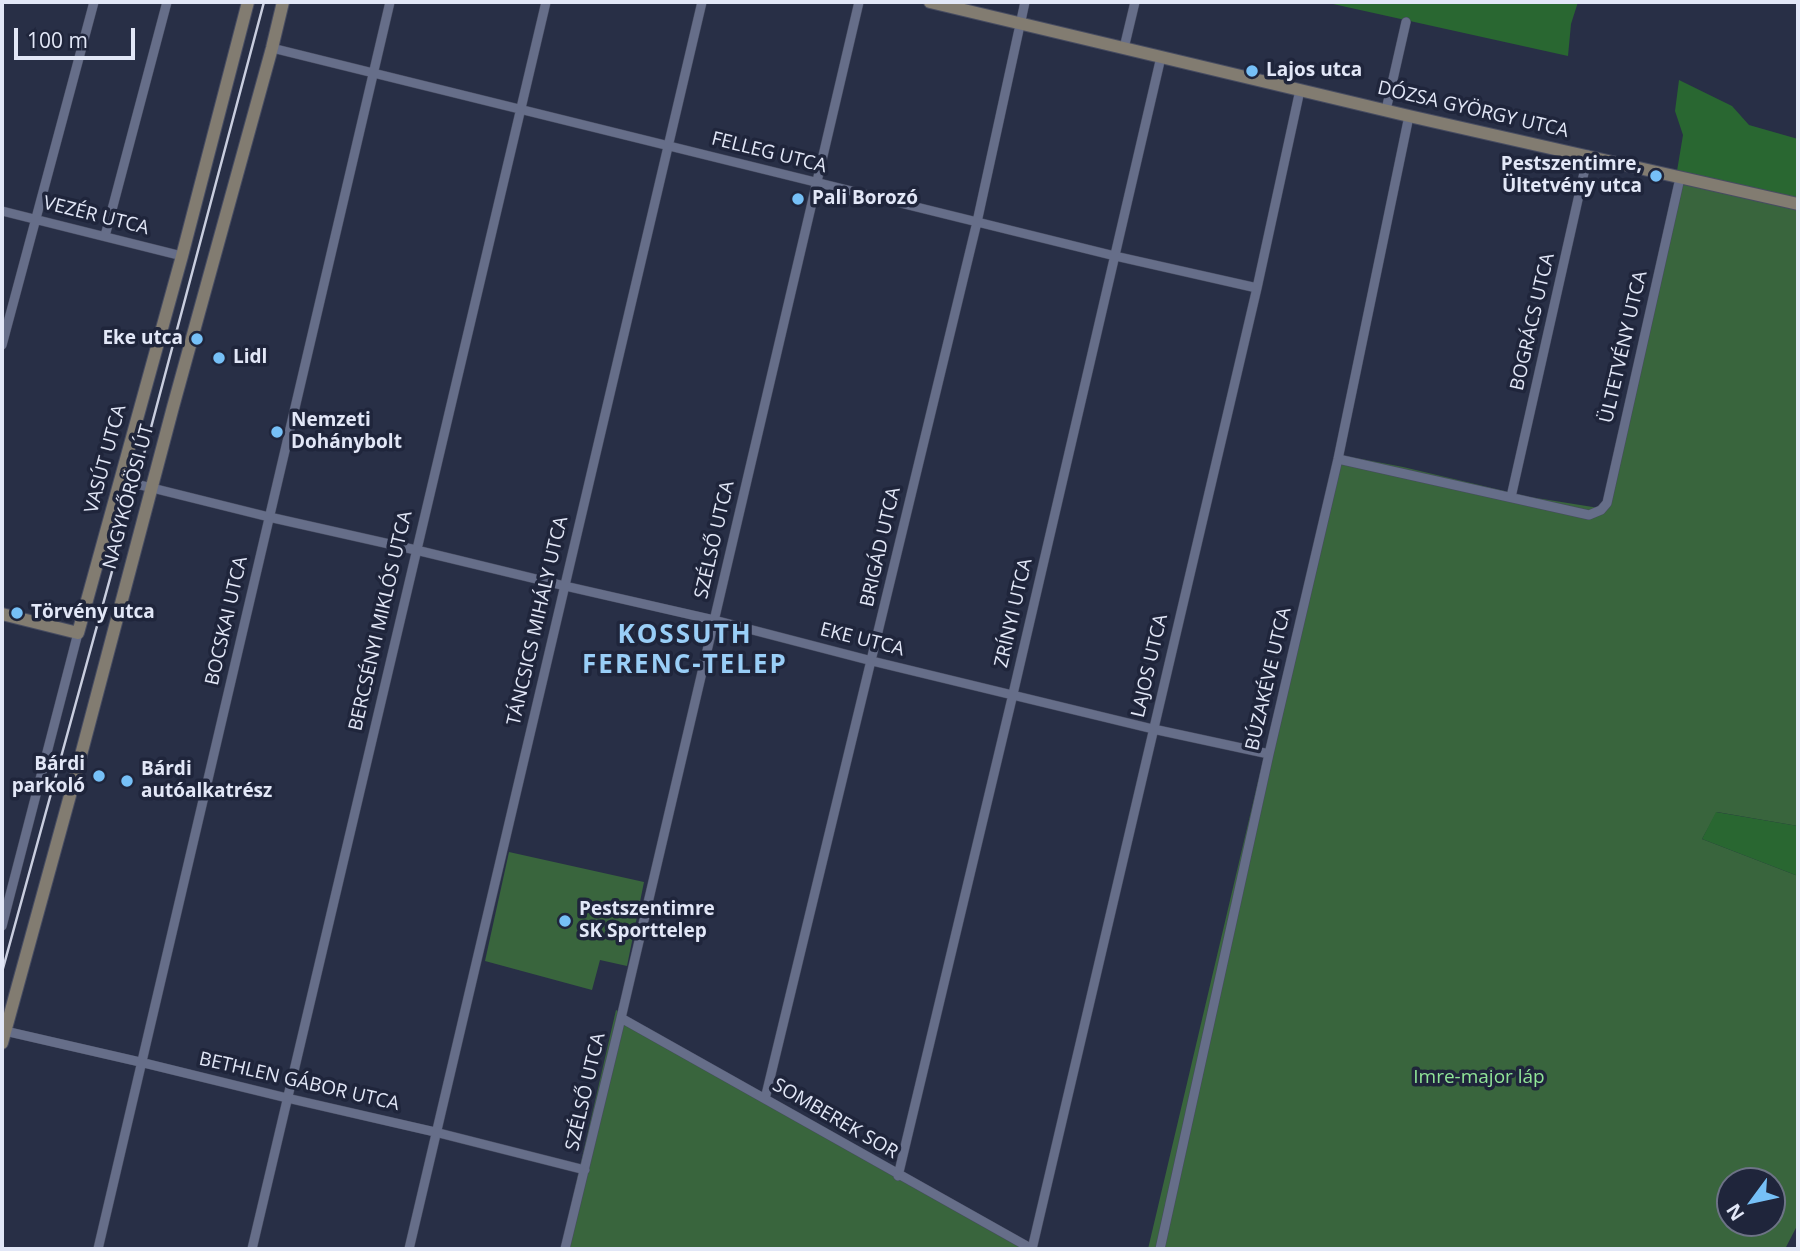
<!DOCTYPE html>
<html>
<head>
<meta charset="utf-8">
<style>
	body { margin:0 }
	#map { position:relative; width:1800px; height:1251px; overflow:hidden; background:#282f46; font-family:"Open Sans",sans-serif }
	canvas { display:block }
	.frame { position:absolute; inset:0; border:4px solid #e2e7f7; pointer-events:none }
	.north { position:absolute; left:1716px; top:1167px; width:70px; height:70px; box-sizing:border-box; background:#1f253b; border:2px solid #6d7386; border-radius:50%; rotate:237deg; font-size:19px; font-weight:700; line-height:28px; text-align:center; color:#e2e7f7 }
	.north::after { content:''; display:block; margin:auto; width:24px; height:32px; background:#76c0f7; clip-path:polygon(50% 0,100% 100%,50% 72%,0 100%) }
	.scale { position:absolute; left:14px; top:28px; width:121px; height:32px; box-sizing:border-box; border:4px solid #e2e7f7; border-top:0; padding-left:9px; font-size:21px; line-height:24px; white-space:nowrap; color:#e2e7f7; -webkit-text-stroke:5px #1f253b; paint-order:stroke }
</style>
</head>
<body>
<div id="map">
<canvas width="1800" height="1251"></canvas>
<div class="frame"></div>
<div class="north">N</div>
<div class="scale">100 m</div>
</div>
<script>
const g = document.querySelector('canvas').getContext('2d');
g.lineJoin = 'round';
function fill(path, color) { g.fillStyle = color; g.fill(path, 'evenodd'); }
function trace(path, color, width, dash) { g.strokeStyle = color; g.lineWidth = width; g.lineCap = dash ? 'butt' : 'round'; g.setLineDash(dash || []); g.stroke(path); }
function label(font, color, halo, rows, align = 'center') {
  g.font = font + ' "Open Sans",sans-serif'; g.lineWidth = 7; g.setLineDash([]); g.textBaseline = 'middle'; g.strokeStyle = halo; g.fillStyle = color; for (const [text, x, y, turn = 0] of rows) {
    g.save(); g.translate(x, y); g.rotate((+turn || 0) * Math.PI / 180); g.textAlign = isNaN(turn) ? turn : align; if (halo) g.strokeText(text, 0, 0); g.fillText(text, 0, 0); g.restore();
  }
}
fill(new Path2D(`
	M1677,171L1798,206V826L1717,812L1702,839L1798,876V1224L1785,1249H1148L1335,454L1403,467L1530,497L1599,508L1603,502ZM1730,1181H1772V1223H1730Z
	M509,852L644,882L627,966L600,960L592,990L485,961Z
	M616,1010L699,1060L1041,1249H561Z`), '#39653d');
fill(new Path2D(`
	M1324,2H1578L1571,24L1568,56Z
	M1679,80L1732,106L1749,125L1798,139V206L1677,171L1683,135L1675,111Z
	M1716,812L1798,826V876L1702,839Z`), '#296731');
const street = new Path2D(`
	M272,48L1115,256L1257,288
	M1124,48L1135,2
	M1386,110L1406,22
	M2,211L182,256
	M105,236L167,2
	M2,345L94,2
	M1338,459L1589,515L1601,510L1607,503L1680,178
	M120,480L269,517L416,550L565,586L714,620L872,661L1153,729L1269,754
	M1511,497L1588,155
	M2,926L78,633
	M621,1018L1032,1249
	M5,1031L140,1062L287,1098L435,1132L585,1170
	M765,1099L977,222L1025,2
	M898,1176L1013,694L1161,57
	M98,1249L390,2
	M252,1249L546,2
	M409,1249L702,2
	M565,1249L621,1018L859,2
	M1032,1249L1257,288L1300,90
	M1160,1249L1269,754L1338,459L1409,116`);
const secondary = new Path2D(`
	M930,2L1409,116L1798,204
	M2,614L78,633L182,256L248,2
	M2,1043L77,770L173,407L272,48L283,2`);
trace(street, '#474c61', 10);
trace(secondary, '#474c61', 14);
trace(street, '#666e89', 9);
trace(secondary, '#827c71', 12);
trace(new Path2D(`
	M2,972L136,484L264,2`), '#c9cedf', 2.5);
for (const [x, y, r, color] of [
	[1252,71,7,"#76c0f7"],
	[1656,176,7,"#76c0f7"],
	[798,199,7,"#76c0f7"],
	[197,339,7,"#76c0f7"],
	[219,358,7,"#76c0f7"],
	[277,432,7,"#76c0f7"],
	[17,613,7,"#76c0f7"],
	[99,776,7,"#76c0f7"],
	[127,781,7,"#76c0f7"],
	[565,921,7,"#76c0f7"]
]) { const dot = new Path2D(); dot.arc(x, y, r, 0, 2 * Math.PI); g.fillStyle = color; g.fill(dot); trace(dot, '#1f253b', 2.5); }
label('bold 19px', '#e2e7f7', '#1f253b', [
	["Lajos utca",1266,71],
	["Pestszentimre,",1642,165,"right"],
	["Ültetvény utca",1642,187,"right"],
	["Pali Borozó",812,199],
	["Eke utca",183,339,"right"],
	["Lidl",233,358],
	["Nemzeti",291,421],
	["Dohánybolt",291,443],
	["Törvény utca",31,613],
	["Bárdi",85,765,"right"],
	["parkoló",85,787,"right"],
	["Bárdi",141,770],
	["autóalkatrész",141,792],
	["Pestszentimre",579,910],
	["SK Sporttelep",579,932]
], 'left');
label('19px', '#e2e7f7', '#1f253b', [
	["DÓZSA GYÖRGY UTCA",1473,110,13],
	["FELLEG UTCA",769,153,14],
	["VEZÉR UTCA",96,216,14],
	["BOGRÁCS UTCA",1533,322,-77],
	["ÜLTETVÉNY UTCA",1624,347,-77],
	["VASÚT UTCA",106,459,-75],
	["NAGYKŐRÖSI ÚT",129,497,-75],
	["SZÉLSŐ UTCA",715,540,-77],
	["BRIGÁD UTCA",881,547,-77],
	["ZRÍNYI UTCA",1014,613,-77],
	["BOCSKAI UTCA",227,621,-77],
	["BERCSÉNYI MIKLÓS UTCA",381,621,-77],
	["TÁNCSICS MIHÁLY UTCA",538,621,-77],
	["EKE UTCA",862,640,14],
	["LAJOS UTCA",1150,666,-77],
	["BÚZAKÉVE UTCA",1269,679,-77],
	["BETHLEN GÁBOR UTCA",299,1082,13],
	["SZÉLSŐ UTCA",586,1092,-77],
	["SOMBEREK SOR",835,1119,30]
]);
label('19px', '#91e698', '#1f253b', [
	["Imre-major láp",1479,1078]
]);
g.letterSpacing = '2px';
label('bold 26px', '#99cef7', '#1f253b', [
	["KOSSUTH",685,636],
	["FERENC-TELEP",685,666]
]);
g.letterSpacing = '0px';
</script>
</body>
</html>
